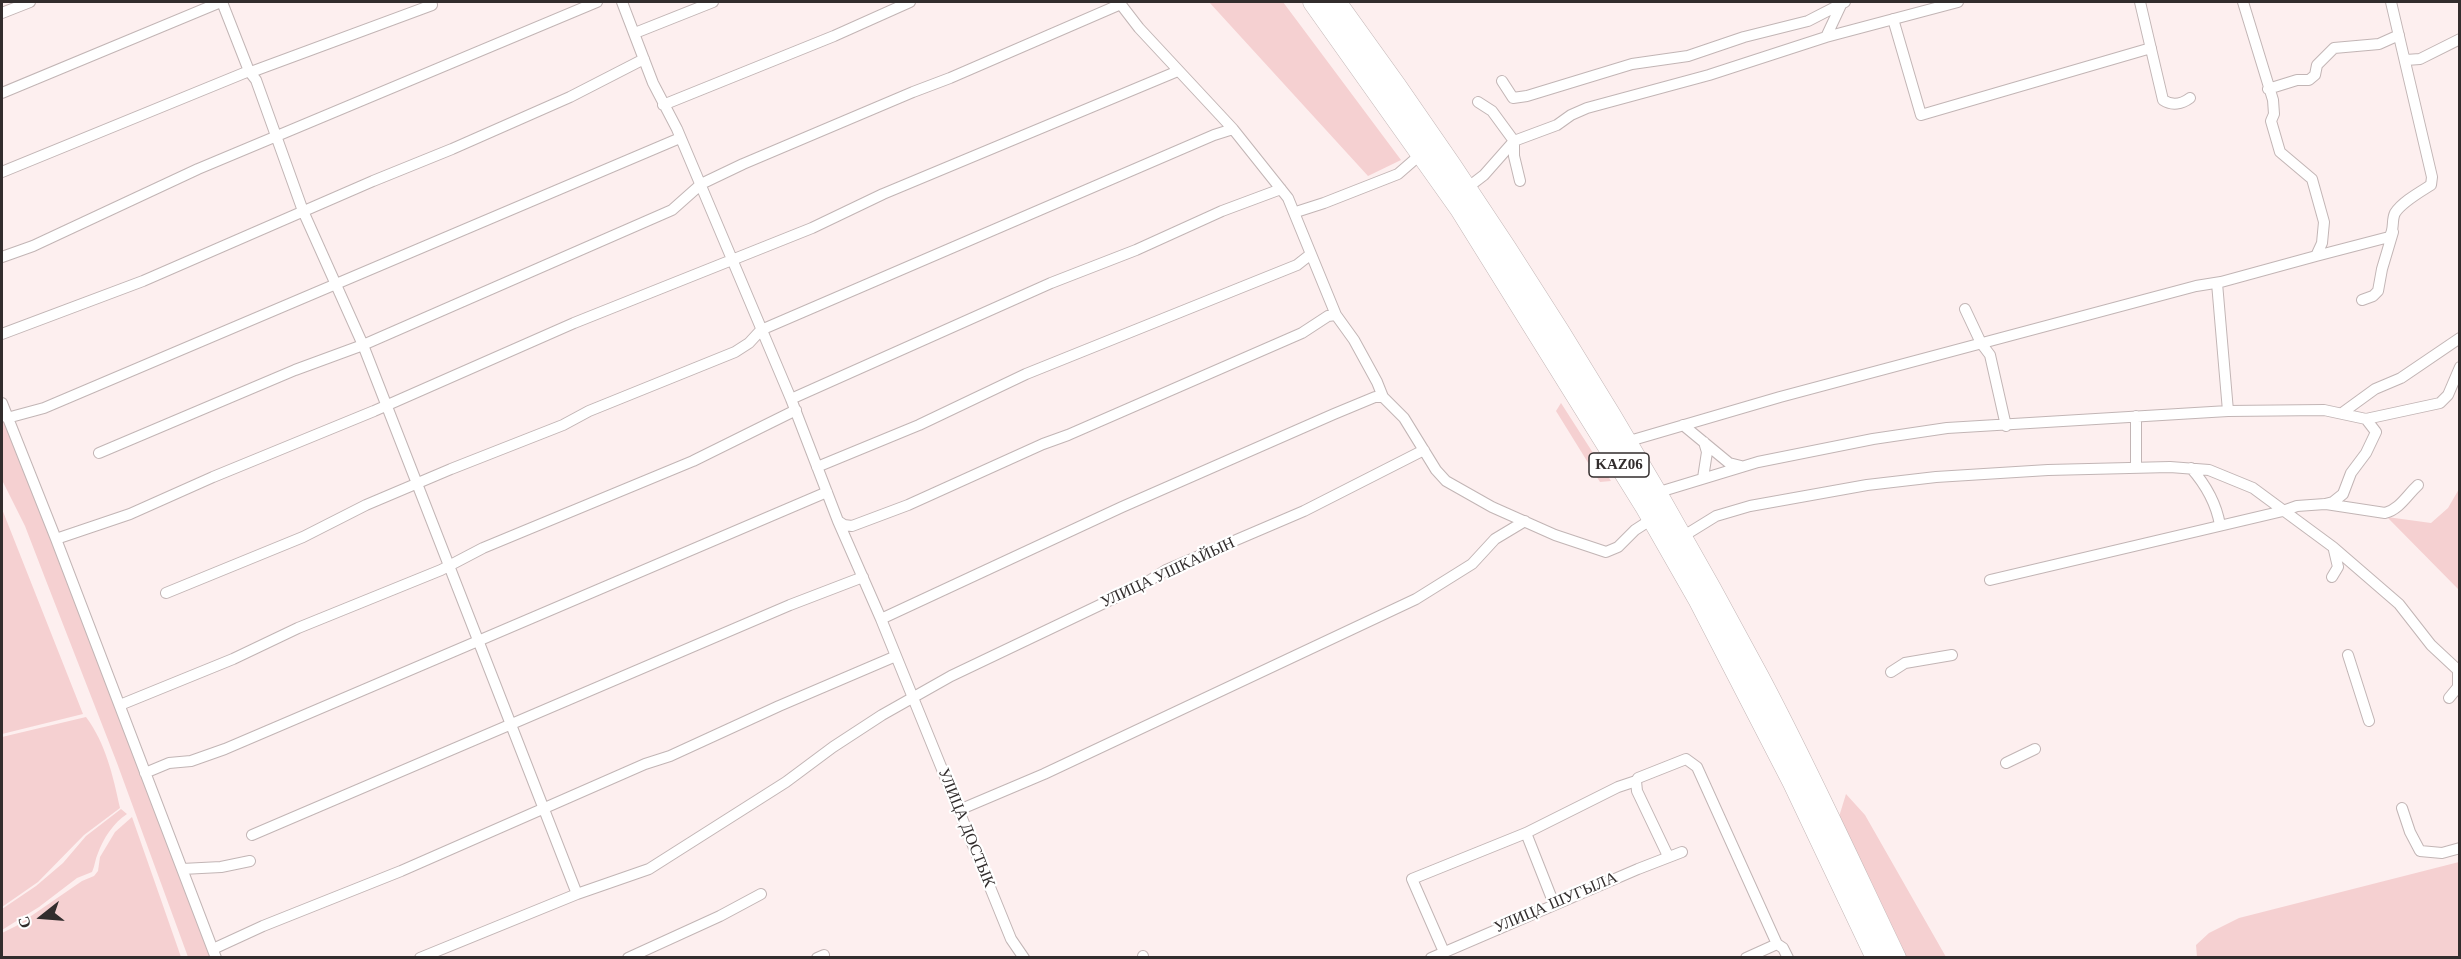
<!DOCTYPE html>
<html>
<head>
<meta charset="utf-8">
<style>
	body { margin:0 }
	#map { position:relative; width:2461px; height:959px; overflow:hidden; background:#fdefef; font-family:Georgia,serif }
	canvas { display:block }
	.frame { position:absolute; inset:0; border:3px solid #322d2d; pointer-events:none }
	.north { position:absolute; left:12px; top:887px; width:60px; height:60px; -webkit-text-stroke:4px #fff; paint-order:stroke; rotate:253deg; font-size:16px; font-weight:700; line-height:24px; text-align:center; color:#322d2d }
	.north::after { content:''; display:block; margin:auto; width:21px; height:27px; background:#322d2d; clip-path:polygon(50% 0,100% 100%,50% 72%,0 100%) }
</style>
</head>
<body>
<div id="map">
<canvas width="2461" height="959"></canvas>
<div class="frame"></div>
<div class="north">С</div>
</div>
<script>
const g = document.querySelector('canvas').getContext('2d');
g.lineJoin = 'round';
function fill(path, color) { g.fillStyle = color; g.fill(path, 'evenodd'); }
function trace(path, color, width, dash) { g.strokeStyle = color; g.lineWidth = width; g.lineCap = dash ? 'butt' : 'round'; g.setLineDash(dash || []); g.stroke(path); }
function label(font, color, halo, rows, align = 'center') {
  g.font = font + ' Georgia,serif'; g.lineWidth = 4.5; g.setLineDash([]); g.textBaseline = 'middle'; g.strokeStyle = halo; g.fillStyle = color; for (const [text, x, y, turn = 0] of rows) {
    g.save(); g.translate(x, y); g.rotate((+turn || 0) * Math.PI / 180); g.textAlign = isNaN(turn) ? turn : align; if (halo) g.strokeText(text, 0, 0); g.fillText(text, 0, 0); g.restore();
  }
}
fill(new Path2D(`
	M1209,2H1283L1401,160L1368,176Z
	M1561,403L1611,481L1600,482L1556,411Z
	M2,411L213,957H188L117,763L45,578L25,526L2,480Z
	M2459,489V590L2387,517L2431,523L2448,508Z
	M2,509L83,714L2,734Z
	M86,717C106,744 113,776 120,808L84,835L38,882L2,907V737Z
	M1846,794L1865,815L1946,957H1899L1838,820Z
	M121,809L127,814C114,822 103,839 98,853C95,859 95,866 92,872L77,878L39,907L2,930V909L36,886L63,863L86,836Z
	M132,817L181,957H2V933L18,925L82,881L94,876L98,871L100,857L115,832Z
	M2459,862V957H2197L2196,945L2209,933L2239,918Z`), '#f5d0d1');
const street = new Path2D(`
	M222,2L249,71L256,80L303,211L363,345L577,894
	M622,2L653,83L677,129L791,399L838,521L881,619L1011,939L1024,958
	M1119,2L1139,28L1233,129L1288,198L1336,315L1354,340L1377,382L1383,397L1404,418L1436,470L1446,481L1492,507L1555,535L1606,552L1618,547L1635,530L1652,519
	M2140,2L2163,100C2172,106 2182,104 2190,98
	M2,13L30,2
	M1893,19L1921,115L2151,48
	M635,33L713,2
	M1826,37L1841,5
	M2406,60L2420,59L2460,39
	M251,72L432,5
	M1502,81L1513,98L1527,96L1632,64L1688,56L1744,37L1808,21L1845,2
	M2268,89L2297,80H2309L2315,75L2317,65L2334,48L2379,44L2399,35
	M2,93L221,2
	M1478,102L1492,111L1514,141V156L1520,181
	M663,105L834,36L910,2
	M2,172L249,71
	M699,185L743,164L913,92L950,78L1121,4
	M1467,188L1484,175L1514,141L1557,125L1571,115L1587,108L1709,75L1826,37L1958,2
	M1296,212L1324,203L1398,174L1421,154
	M2316,256L2389,237C2395,230 2391,221 2395,213C2402,202 2420,192 2431,185L2432,177L2391,2
	M2,257L33,246L198,169L597,2
	M2217,283L2228,411
	M2362,300L2373,296L2378,291L2382,269L2393,232
	M1965,309L1981,343L1990,355L2006,426
	M2,334L143,281L373,181L452,149L570,97L644,59
	M791,399L1051,283L1136,250L1222,211L1281,189
	M2,403L56,539L216,958
	M2342,413L2375,389L2401,378L2460,338
	M2136,416V467
	M7,418L44,408L680,138
	M2366,419L2440,403L2448,395L2460,367
	M1683,425L1729,463L1741,466
	M1626,442L1780,397L2196,286L2221,282L2316,256L2322,243L2324,222L2312,179L2280,152L2271,121L2274,114L2273,100L2243,2
	M99,453L295,370L363,345L672,210L699,186
	M817,467L919,425L1026,374L1297,265L1311,254
	M2191,468C2206,485 2216,502 2220,525
	M1703,478L1707,452L1704,442
	M1656,493L1758,462L1873,439L1947,428L2228,411L2324,410L2366,419L2376,432L2366,453L2351,473L2343,494L2333,502L2325,504L2297,506L2283,511L1990,580
	M2326,504L2385,513C2400,509 2407,495 2418,485
	M838,521L844,525L852,526L908,505L1043,444L1068,435L1302,333L1328,316L1336,315
	M1682,537L1716,516L1750,506L1867,485L1936,477L2048,470L2170,467L2209,470L2253,488L2333,547L2399,604L2431,645L2460,672
	M56,539L130,514L213,477L374,411L574,323L812,228L883,194L1178,71
	M2332,577L2338,567L2334,550
	M166,593L303,537L366,505L451,469L563,425L589,411L735,352L749,343L761,330L1214,135L1233,129
	M881,619L1122,507L1334,414L1375,397H1383
	M2348,655L2369,721
	M1891,672L1905,663L1952,655
	M2449,698L2458,687V670
	M120,705L233,659L298,628L441,570L483,548L693,461L796,410
	M2006,763L2035,749
	M145,773L169,763L191,761L225,749L827,492
	M2402,808L2410,832L2420,851L2442,853L2460,848
	M959,810L1044,774L1416,599L1472,564L1495,539L1525,521
	M1526,833L1554,904
	M252,835L790,605L863,577
	M1668,856L1637,791L1636,781L1638,778L1686,759L1697,767L1777,944L1783,948L1788,958
	M182,869L221,867L250,861
	M213,949L263,926L401,871L645,764L670,756L779,706L896,656
	M1444,952L1412,879L1526,833L1618,787L1636,781
	M1143,956V958
	M420,958L577,894L649,869L786,782L833,747L882,715L951,676L1144,584L1166,570L1304,511L1424,450
	M628,958L720,916L761,894
	M817,958L824,955
	M1431,958L1638,869L1682,852
	M1746,958L1777,944`);
const highway = new Path2D(`
	M1313,2L1460,209L1646,508L1698,599L1793,783L1876,958
	M1336,2C1493,216 1634,442 1759,677C1808,769 1851,864 1896,958`);
trace(street, '#c2b5b5', 12);
trace(highway, '#c2b5b5', 21);
trace(street, '#fff', 10);
trace(highway, '#fff', 20);
for (const [x, y, w] of [
	[1619,465,60]
]) { const box = new Path2D(); box.roundRect(x - w / 2, y - 12, w, 24, 4.5); g.fillStyle = '#fff'; g.fill(box); trace(box, '#322d2d', 1.5); }
label('bold 15px', '#322d2d', null, [
	["KАZ06",1619,465]
]);
label('16px', '#322d2d', '#fff', [
	["УЛИЦА УШКАЙЫН",1168,573,-25],
	["УЛИЦА ДОСТЫК",966,828,68],
	["УЛИЦА ШУГЫЛА",1556,903,-23]
]);
</script>
</body>
</html>
